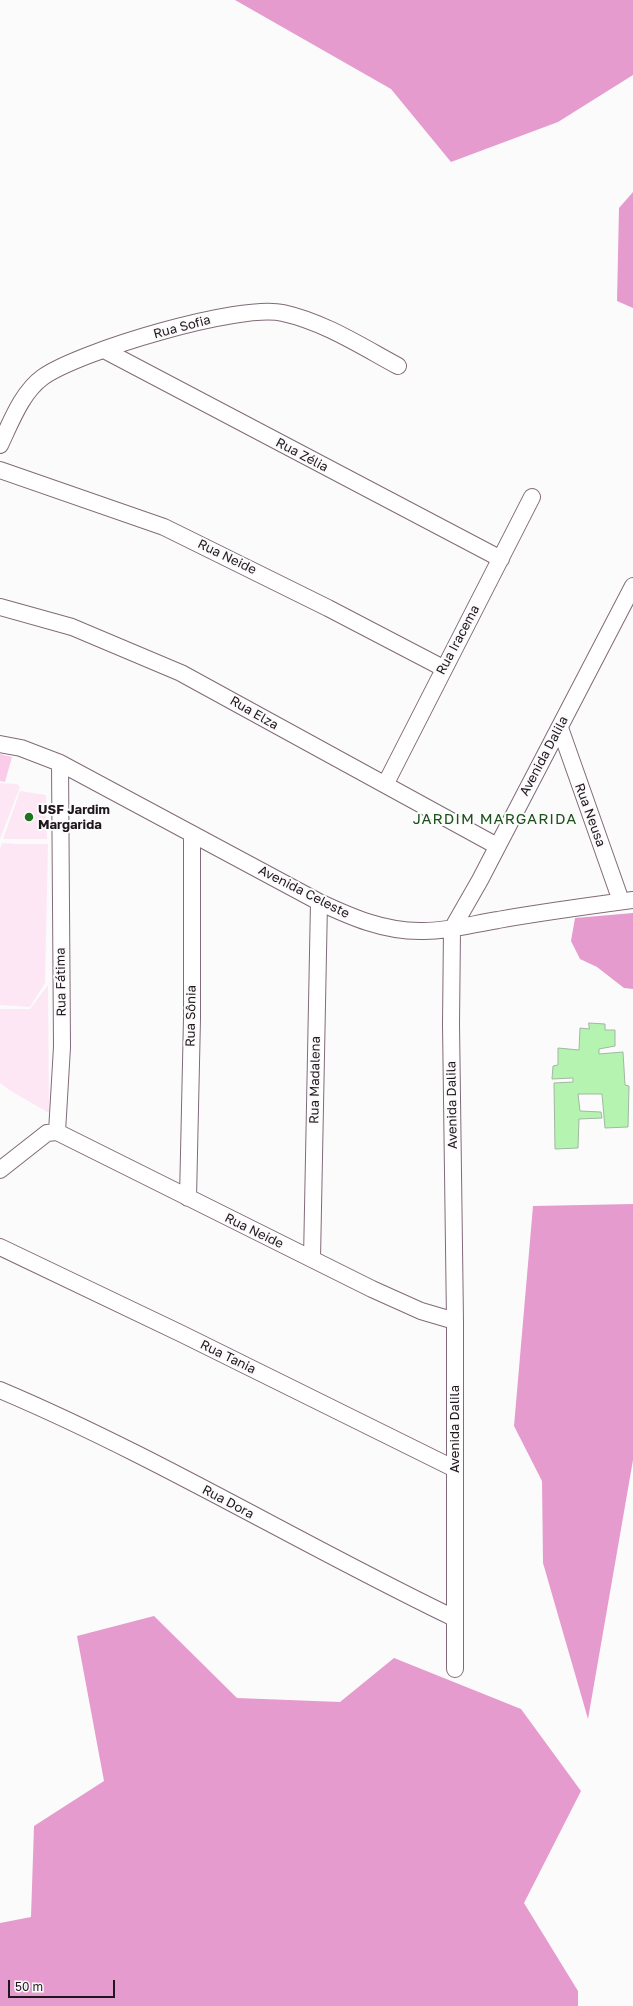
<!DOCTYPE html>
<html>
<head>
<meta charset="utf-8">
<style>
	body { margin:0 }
	#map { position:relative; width:633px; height:2006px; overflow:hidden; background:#fbfbfb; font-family:"Golos Text",sans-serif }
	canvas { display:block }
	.scale { position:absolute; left:8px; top:1980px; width:107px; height:18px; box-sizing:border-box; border:2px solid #20161d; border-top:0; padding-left:5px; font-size:12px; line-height:14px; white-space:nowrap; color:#20161d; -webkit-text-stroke:3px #fbfbfb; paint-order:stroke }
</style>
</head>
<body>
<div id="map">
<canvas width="633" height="2006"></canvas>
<div class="scale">50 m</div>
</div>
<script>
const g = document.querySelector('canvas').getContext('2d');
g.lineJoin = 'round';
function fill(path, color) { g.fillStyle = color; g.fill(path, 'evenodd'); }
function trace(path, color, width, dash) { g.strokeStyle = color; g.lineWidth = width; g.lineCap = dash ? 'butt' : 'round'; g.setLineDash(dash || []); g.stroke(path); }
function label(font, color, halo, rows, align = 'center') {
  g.font = font + ' "Golos Text",sans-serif'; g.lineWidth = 4; g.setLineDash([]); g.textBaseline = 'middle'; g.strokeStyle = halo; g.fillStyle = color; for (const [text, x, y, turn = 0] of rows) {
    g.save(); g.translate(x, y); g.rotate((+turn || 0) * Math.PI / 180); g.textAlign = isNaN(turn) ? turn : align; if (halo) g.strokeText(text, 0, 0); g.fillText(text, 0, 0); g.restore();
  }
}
fill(new Path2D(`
	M0,783L17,784L20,787L0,839Z
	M20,791L46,795L47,839H3Z
	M2,843L17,844H48L45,983L30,1007L0,1005V849Z
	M48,985L49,1113L11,1091L0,1083V1009H30Z`), '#fde7f5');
fill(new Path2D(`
	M0,754L12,757L5,782L0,781Z`), '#faccea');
fill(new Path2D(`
	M235,0H633V75L558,122L451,162L391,89Z
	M633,192V308L617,301L619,208Z
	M633,913V989L624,988L597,967L580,959L571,941L575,918Z
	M633,1204V1460L588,1719L543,1563L542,1481L514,1426L533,1206Z
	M154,1616L237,1698L340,1702L394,1658L521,1709L581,1791L524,1903L578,1991V2006H0V1923L31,1917L34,1826L104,1781L77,1636Z`), '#e69bce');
const building = new Path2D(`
	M589,1023L605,1024V1030H615V1046L599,1049V1054L623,1052L625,1085L629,1086L628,1127L605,1128L602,1094H578L580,1111L601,1112L602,1118L579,1119L578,1148L555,1149L554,1083L573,1082V1078L552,1079L553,1066L558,1065V1048L579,1050L580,1028L589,1029Z`);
fill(building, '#b4f4b0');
trace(building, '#a2b7a1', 1);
const minor = new Path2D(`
	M104,350L501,559
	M0,445C11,422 22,392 43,377C80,351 240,303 283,313C324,322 361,346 398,366
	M0,470L164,527L328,608L443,668
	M0,607L72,627L181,673L497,846
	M560,728L621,901
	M0,744L21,748L60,763L319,902C351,917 383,931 420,931C446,932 472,924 498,920C543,912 588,906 633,900
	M386,783L532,497
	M57,1132L372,1289L421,1311L455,1321
	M57,1132L62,1047L60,763
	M0,1170L47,1133L57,1132
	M188,1198L192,1018V834
	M0,1247L182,1334L455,1469
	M312,1259L319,902
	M0,1390C156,1456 302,1545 454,1618
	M455,1669V1321L451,1024L452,929L480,880L633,586`);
trace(minor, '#826a7a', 18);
trace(minor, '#fff', 16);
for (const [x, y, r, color] of [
	[29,817,5,"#1d741f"]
]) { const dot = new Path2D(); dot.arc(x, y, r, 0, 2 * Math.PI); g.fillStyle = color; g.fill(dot); trace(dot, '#fbfbfb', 1.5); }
label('13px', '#20161d', '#fbfbfb', [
	["Rua Sofia",182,327,-15],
	["Rua Zélia",302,455,28],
	["Rua Neide",227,557,26],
	["Rua Iracema",458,640,-62],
	["Rua Elza",254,713,30],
	["Avenida Dalila",544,756,-62],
	["Rua Neusa",590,815,70],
	["Avenida Celeste",304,892,27],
	["Rua Fátima",61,982,-91],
	["Rua Sônia",191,1016,-89],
	["Rua Madalena",315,1080,-89],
	["Avenida Dalila",452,1105,-91],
	["Rua Neide",254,1231,26],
	["Rua Tania",228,1357,26],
	["Avenida Dalila",455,1429,-90],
	["Rua Dora",228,1502,28]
]);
label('bold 13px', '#20161d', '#fbfbfb', [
	["USF Jardim",38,810],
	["Margarida",38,825]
], 'left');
g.letterSpacing = '1px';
label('15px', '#1c511c', '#fbfbfb', [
	["JARDIM MARGARIDA",495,819]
]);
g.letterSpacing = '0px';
</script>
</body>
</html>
